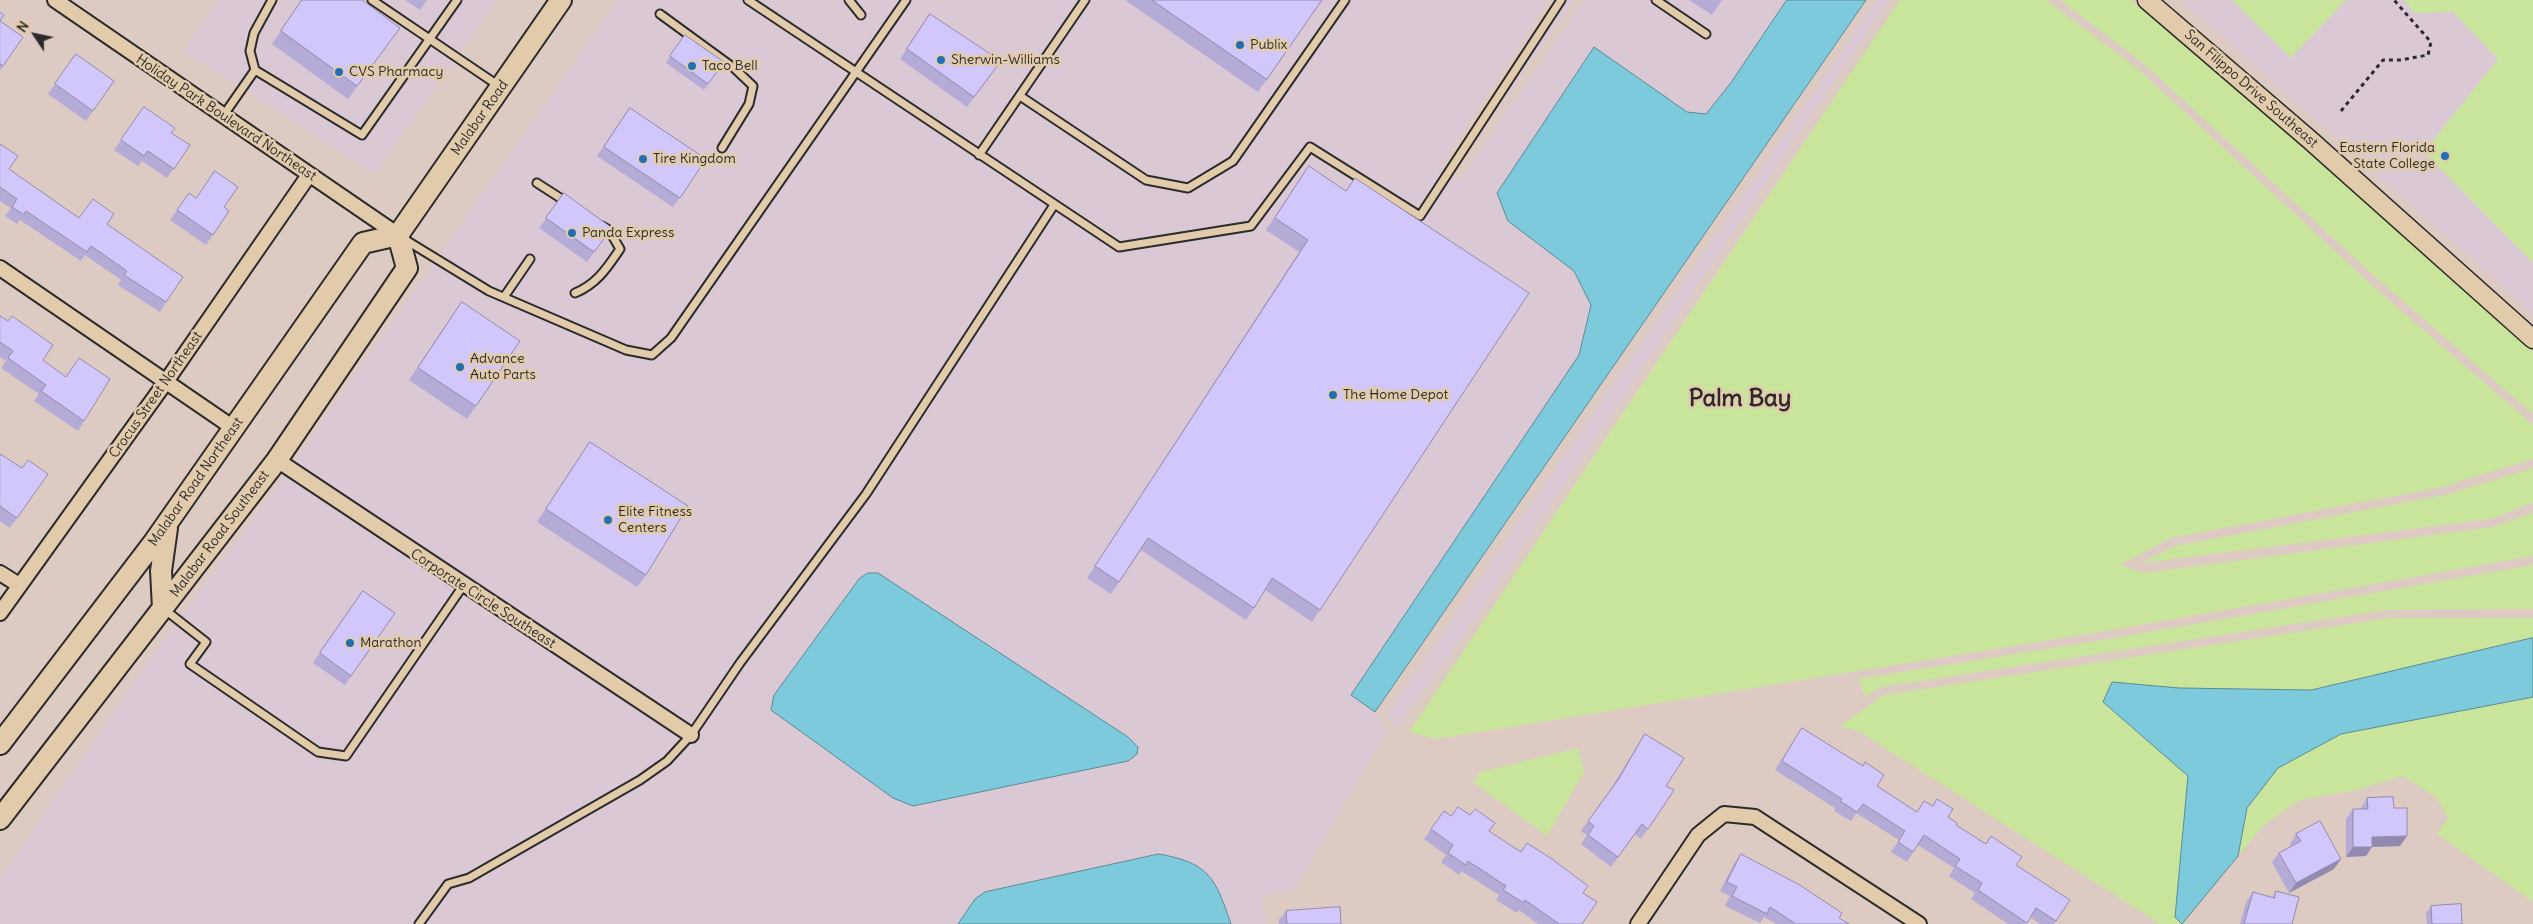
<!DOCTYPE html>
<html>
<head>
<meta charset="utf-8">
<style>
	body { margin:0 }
	#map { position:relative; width:2533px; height:924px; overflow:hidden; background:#ddcac3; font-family:Delius,sans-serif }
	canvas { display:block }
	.north { position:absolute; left:10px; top:10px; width:50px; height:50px; -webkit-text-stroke:4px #e2cbab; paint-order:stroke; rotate:304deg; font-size:14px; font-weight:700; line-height:20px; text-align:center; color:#2b2b2b }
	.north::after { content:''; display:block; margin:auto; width:18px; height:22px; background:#2b2b2b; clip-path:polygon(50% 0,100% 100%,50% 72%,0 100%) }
</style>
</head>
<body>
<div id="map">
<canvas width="2533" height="924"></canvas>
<div class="north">N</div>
</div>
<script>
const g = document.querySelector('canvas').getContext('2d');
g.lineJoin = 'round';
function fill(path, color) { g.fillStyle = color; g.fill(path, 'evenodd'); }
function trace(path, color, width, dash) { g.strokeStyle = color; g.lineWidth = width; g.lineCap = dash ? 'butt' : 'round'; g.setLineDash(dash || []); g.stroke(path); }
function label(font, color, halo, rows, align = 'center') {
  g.font = font + ' Delius,sans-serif'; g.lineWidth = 5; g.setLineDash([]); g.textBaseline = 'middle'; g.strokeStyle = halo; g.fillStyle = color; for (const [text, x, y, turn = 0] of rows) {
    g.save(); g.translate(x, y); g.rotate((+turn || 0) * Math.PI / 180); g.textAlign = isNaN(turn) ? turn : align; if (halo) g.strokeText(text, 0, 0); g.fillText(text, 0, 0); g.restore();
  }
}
fill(new Path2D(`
	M219,0H497L375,174L183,51Z
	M618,0H1548L1442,164L1459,181L1585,0H1787L1730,84L1706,114L1687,112L1594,48L1508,221L1574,270L1591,305L1579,355L1352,695L1375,712L1387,730L1294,890L1262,896L1266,924H0V879L160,645L270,497Z
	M1559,0H1574L1457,168L1453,164Z
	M1877,0H1889L1455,648L1395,729L1387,715Z
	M2182,0H2533V313Z`), '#dac9d4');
fill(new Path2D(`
	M1900,0H2046L2137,68L2375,288L2533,425V459L2442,487L2171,538L2120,565L2144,573L2493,527L2533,513V556L2106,631L1436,739L1409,732Z
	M2060,0H2131L2161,22L2303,147L2533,352V414L2381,282L2143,63Z
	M2232,0H2346L2291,58Z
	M2404,0H2533V263L2424,152L2498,59L2453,12L2415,13Z
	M2533,468V503L2490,519L2141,563L2175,546L2445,495Z
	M2533,565V609L2386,610L1881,687L1865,697L1858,679L2109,639Z
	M2389,618H2533V638L2311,690L2179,688L2112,682L2103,702L2188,776L2175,917L2182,924H2160L1860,732L1840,726L1884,695Z
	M2533,697V902L2437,834L2448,818L2437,798L2403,776L2357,790L2300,800L2266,823L2238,856L2247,809L2278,768L2341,734Z
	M1578,748L1584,772L1547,836L1473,782L1480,772Z`), '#c9e59c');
const water = new Path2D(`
	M1787,0H1866L1375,712L1351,695L1579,355L1591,305L1574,271L1508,221L1497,193L1594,47L1687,112L1706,114L1730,84Z
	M868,573H878L1128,737L1138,747L1137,754L1128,761L913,806L893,798L771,710L774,695L859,579Z
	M2533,638V697L2341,734L2278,768L2247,808L2238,856L2182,924L2175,917L2188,776L2103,702L2112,682L2179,688L2311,690Z
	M1159,854C1210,863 1215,878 1231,924H958L975,899L985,892Z`);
fill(water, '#7ccadb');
trace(water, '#5c8a95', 1);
const service = new Path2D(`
	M372,0L499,86
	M748,0L1119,247L1251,226L1310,147L1420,216L1561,0
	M849,0L861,15
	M1656,0L1706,34
	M660,14L734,68L753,86L749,104L722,148
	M255,70L362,135L457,0
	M1020,96L1146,180L1188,188L1233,161L1345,0
	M223,116L255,70L250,51L254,33L272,0
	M979,155L1085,0
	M537,183L568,203
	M404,239L489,291L626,350L652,355L671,338L906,0
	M575,293C597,284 607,268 620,249L609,230L602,226
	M504,297L530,259
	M164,609L206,642L190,664L318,752L346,756L463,586
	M419,924L448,884L469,878L640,780L667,761L691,735L740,663L866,494L1054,205`);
const minor = new Path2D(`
	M55,0L398,235
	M0,268L235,429
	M277,460L691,735
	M0,573L19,585
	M0,613L165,383L309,175
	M1638,924L1698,835L1724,814L1755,817L1919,924`);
const tertiary = new Path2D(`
	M2147,0L2310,140L2533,339`);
const secondary = new Path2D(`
	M398,235L561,0
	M163,608L161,571L167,528
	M0,744L154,542L363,243L398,235
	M0,819L277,460L407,268L398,235`);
trace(service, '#2b2b2b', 11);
trace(minor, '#2b2b2b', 18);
trace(tertiary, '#2b2b2b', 21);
trace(secondary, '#2b2b2b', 24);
trace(new Path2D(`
	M2341,111L2383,60H2401L2428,55L2431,42L2394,0`), '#2b2b2b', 3, [4, 4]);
trace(service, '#e2cbab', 7);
trace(minor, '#e2cbab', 14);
trace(tertiary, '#e2cbab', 18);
trace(secondary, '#e2cbab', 20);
fill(new Path2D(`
	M302,0L400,28L348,99L272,44Z
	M405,0H427L420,10Z
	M1125,0H1322L1258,92Z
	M1689,0H1722L1712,15Z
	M0,12V21L23,37L0,71Z
	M930,14L1001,61L967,107L900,59Z
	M685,35L724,62L704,90L666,63Z
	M76,54L114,81L86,121L48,94Z
	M144,107L171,133L190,145L167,178L142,161L138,166L114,150Z
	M630,108L706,159L673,207L597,156Z
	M0,144L9,169L79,218L107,224L166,302L160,312L118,285L121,280L85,255L81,261L20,220L17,224L5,216L11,208L0,201Z
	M1309,166L1320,610L1312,622L1265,590L1254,608L1246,620L1141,550L1111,594L1087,578L1299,252L1266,230Z
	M189,193L196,198L229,211L206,245L170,220Z
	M564,193L612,228L587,262L539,228Z
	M453,315L476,406L467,419L409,380Z
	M0,316L43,360L84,421L78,431L34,401L39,394L1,368L6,361L0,357Z
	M590,442L646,575L637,587L537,522Z
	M0,454L22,468L48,474L10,528L0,521Z
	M363,591L395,613L345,685L313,663Z
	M1802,728L1877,786L1917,812L1924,801L1932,806L1937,799L1948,817L1956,825L1985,844L1991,836L2016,865L2070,900L2054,924H2040L2030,917L2026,924H2008L1971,899L1975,893L1949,876L1954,868L1918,845L1907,862L1891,852L1899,840L1856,813L1851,821L1834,811L1835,808L1775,770Z
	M1645,734L1666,786L1674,790L1641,839L1635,834L1611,867L1581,844L1587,835L1581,831L1612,787L1639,743Z
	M2367,798L2394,808L2400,846L2372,847L2366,856L2346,857V819L2353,809H2361V808Z
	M1444,811L1451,816L1489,831L1520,852L1527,843L1583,893L1582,924H1538L1519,910L1517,913L1496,900L1499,895L1461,871L1459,875L1441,862L1446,855L1424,839Z
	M2296,834L2341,859L2334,869L2289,893L2272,862L2279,853L2291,846L2290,844Z
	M1741,854L1839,918L1848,924H1776L1764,917L1760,923L1725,906L1730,896L1720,891L1734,864Z
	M2276,891L2292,924H2240L2246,902L2253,892L2272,898Z
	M2431,906L2462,924H2427L2426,913Z
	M1286,911L1341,924H1279V920Z`), '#b5abd7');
fill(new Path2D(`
	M2407,836L2400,846L2372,847L2366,856L2346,857L2353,847L2372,837Z
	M2341,859L2334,869L2289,893L2296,883Z`), '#938baf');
const building = new Path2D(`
	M302,0H362L400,28L357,86L281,31Z
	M1152,0H1322L1267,79Z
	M0,12L4,15L0,21L23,37L3,66L0,64Z
	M930,14L1001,61L974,97L907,49Z
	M685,35L724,62L708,84L670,56Z
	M76,54L114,81L93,111L55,84Z
	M144,107L175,128L171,133L190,145L174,169L148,151L144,156L121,140Z
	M630,108L706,159L680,198L604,147Z
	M0,144L18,156L9,169L79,218L93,199L114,214L107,224L183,277L166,302L124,275L127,271L91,246L87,252L26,211L24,215L12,207L17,199L0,187Z
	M1309,166L1346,191L1355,178L1529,293L1320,610L1272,578L1254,608L1148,538L1119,582L1095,566L1308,240L1275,218Z
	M215,171L238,187L224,207L229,211L213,235L177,210L189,193L196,198Z
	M564,193L612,228L594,252L546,218Z
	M462,302L520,341L476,406L418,368Z
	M0,316L8,321L12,316L53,345L43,360L66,377L79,358L110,379L84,421L41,391L46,385L8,358L13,351L0,342Z
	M590,442L688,506L646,575L546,509Z
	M0,454L22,468L28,460L48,474L17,518L0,506Z
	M363,591L395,613L351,676L320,653Z
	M1802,728L1863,766L1865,762L1884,775L1877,786L1917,812L1924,801L1933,806L1937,799L1953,809L1948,817L1957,823L1956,825L1986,844L1991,836L2022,857L2016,865L2070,900L2056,921L2036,908L2027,923L1978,890L1982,883L1955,866L1960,859L1924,835L1913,852L1898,842L1905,831L1863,804L1857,812L1840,801L1842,799L1782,761Z
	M1645,734L1684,758L1666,786L1674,790L1648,829L1642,824L1618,857L1588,835L1594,826L1588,821L1618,780Z
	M2393,797L2394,808H2407V836L2372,837V847H2353V809H2368L2367,798Z
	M1458,807L1470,815L1475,809L1495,823L1489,831L1521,852L1527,843L1552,859L1588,886L1583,893L1597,902L1582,924H1559L1525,900L1524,903L1503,890L1506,886L1468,861L1466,865L1448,853L1453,845L1431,829L1444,811L1451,816Z
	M2320,821L2341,859L2296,883L2279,853L2301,841L2296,834Z
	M1741,854L1798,884L1842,913L1839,918L1849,924H1796L1770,907L1767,914L1732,896L1737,887L1727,882Z
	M2276,891L2299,897L2292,924H2244L2253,892L2274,898Z
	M2461,904L2462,924H2432L2431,906Z
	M1340,907L1341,924H1287L1286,911Z`);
fill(building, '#d2c7fa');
trace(building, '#938baf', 1);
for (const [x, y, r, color] of [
	[1240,45,5,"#1f6fb2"],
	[941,60,5,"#1f6fb2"],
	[692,66,5,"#1f6fb2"],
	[339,72,5,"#1f6fb2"],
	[2445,156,5,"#1f6fb2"],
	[643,159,5,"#1f6fb2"],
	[572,233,5,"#1f6fb2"],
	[460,367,5,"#1f6fb2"],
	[1333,395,5,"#1f6fb2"],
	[608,520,5,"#1f6fb2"],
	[350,643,5,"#1f6fb2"]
]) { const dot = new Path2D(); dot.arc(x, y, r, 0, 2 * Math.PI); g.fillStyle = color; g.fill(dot); trace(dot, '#e2cbab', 2); }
label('14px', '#2b2b2b', '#e2cbab', [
	["Publix",1250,45],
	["Sherwin-Williams",951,60],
	["Taco Bell",702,66],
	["CVS Pharmacy",349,72],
	["Eastern Florida",2435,148,"right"],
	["State College",2435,164,"right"],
	["Tire Kingdom",653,159],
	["Panda Express",582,233],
	["Advance",470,359],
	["Auto Parts",470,375],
	["The Home Depot",1343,395],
	["Elite Fitness",618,512],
	["Centers",618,528],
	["Marathon",360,643]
], 'left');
label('14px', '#2b2b2b', '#e2cbab', [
	["San Filippo Drive Southeast",2251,89,41],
	["Holiday Park Boulevard Northeast",226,118,34],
	["Malabar Road",480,118,-55],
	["Crocus Street Northeast",156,395,-55],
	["Malabar Road Northeast",196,482,-55],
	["Malabar Road Southeast",220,534,-53],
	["Corporate Circle Southeast",483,599,33]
]);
label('bold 24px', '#2b2b2b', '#e2cbab', [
	["Palm Bay",1740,399]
]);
</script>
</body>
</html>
